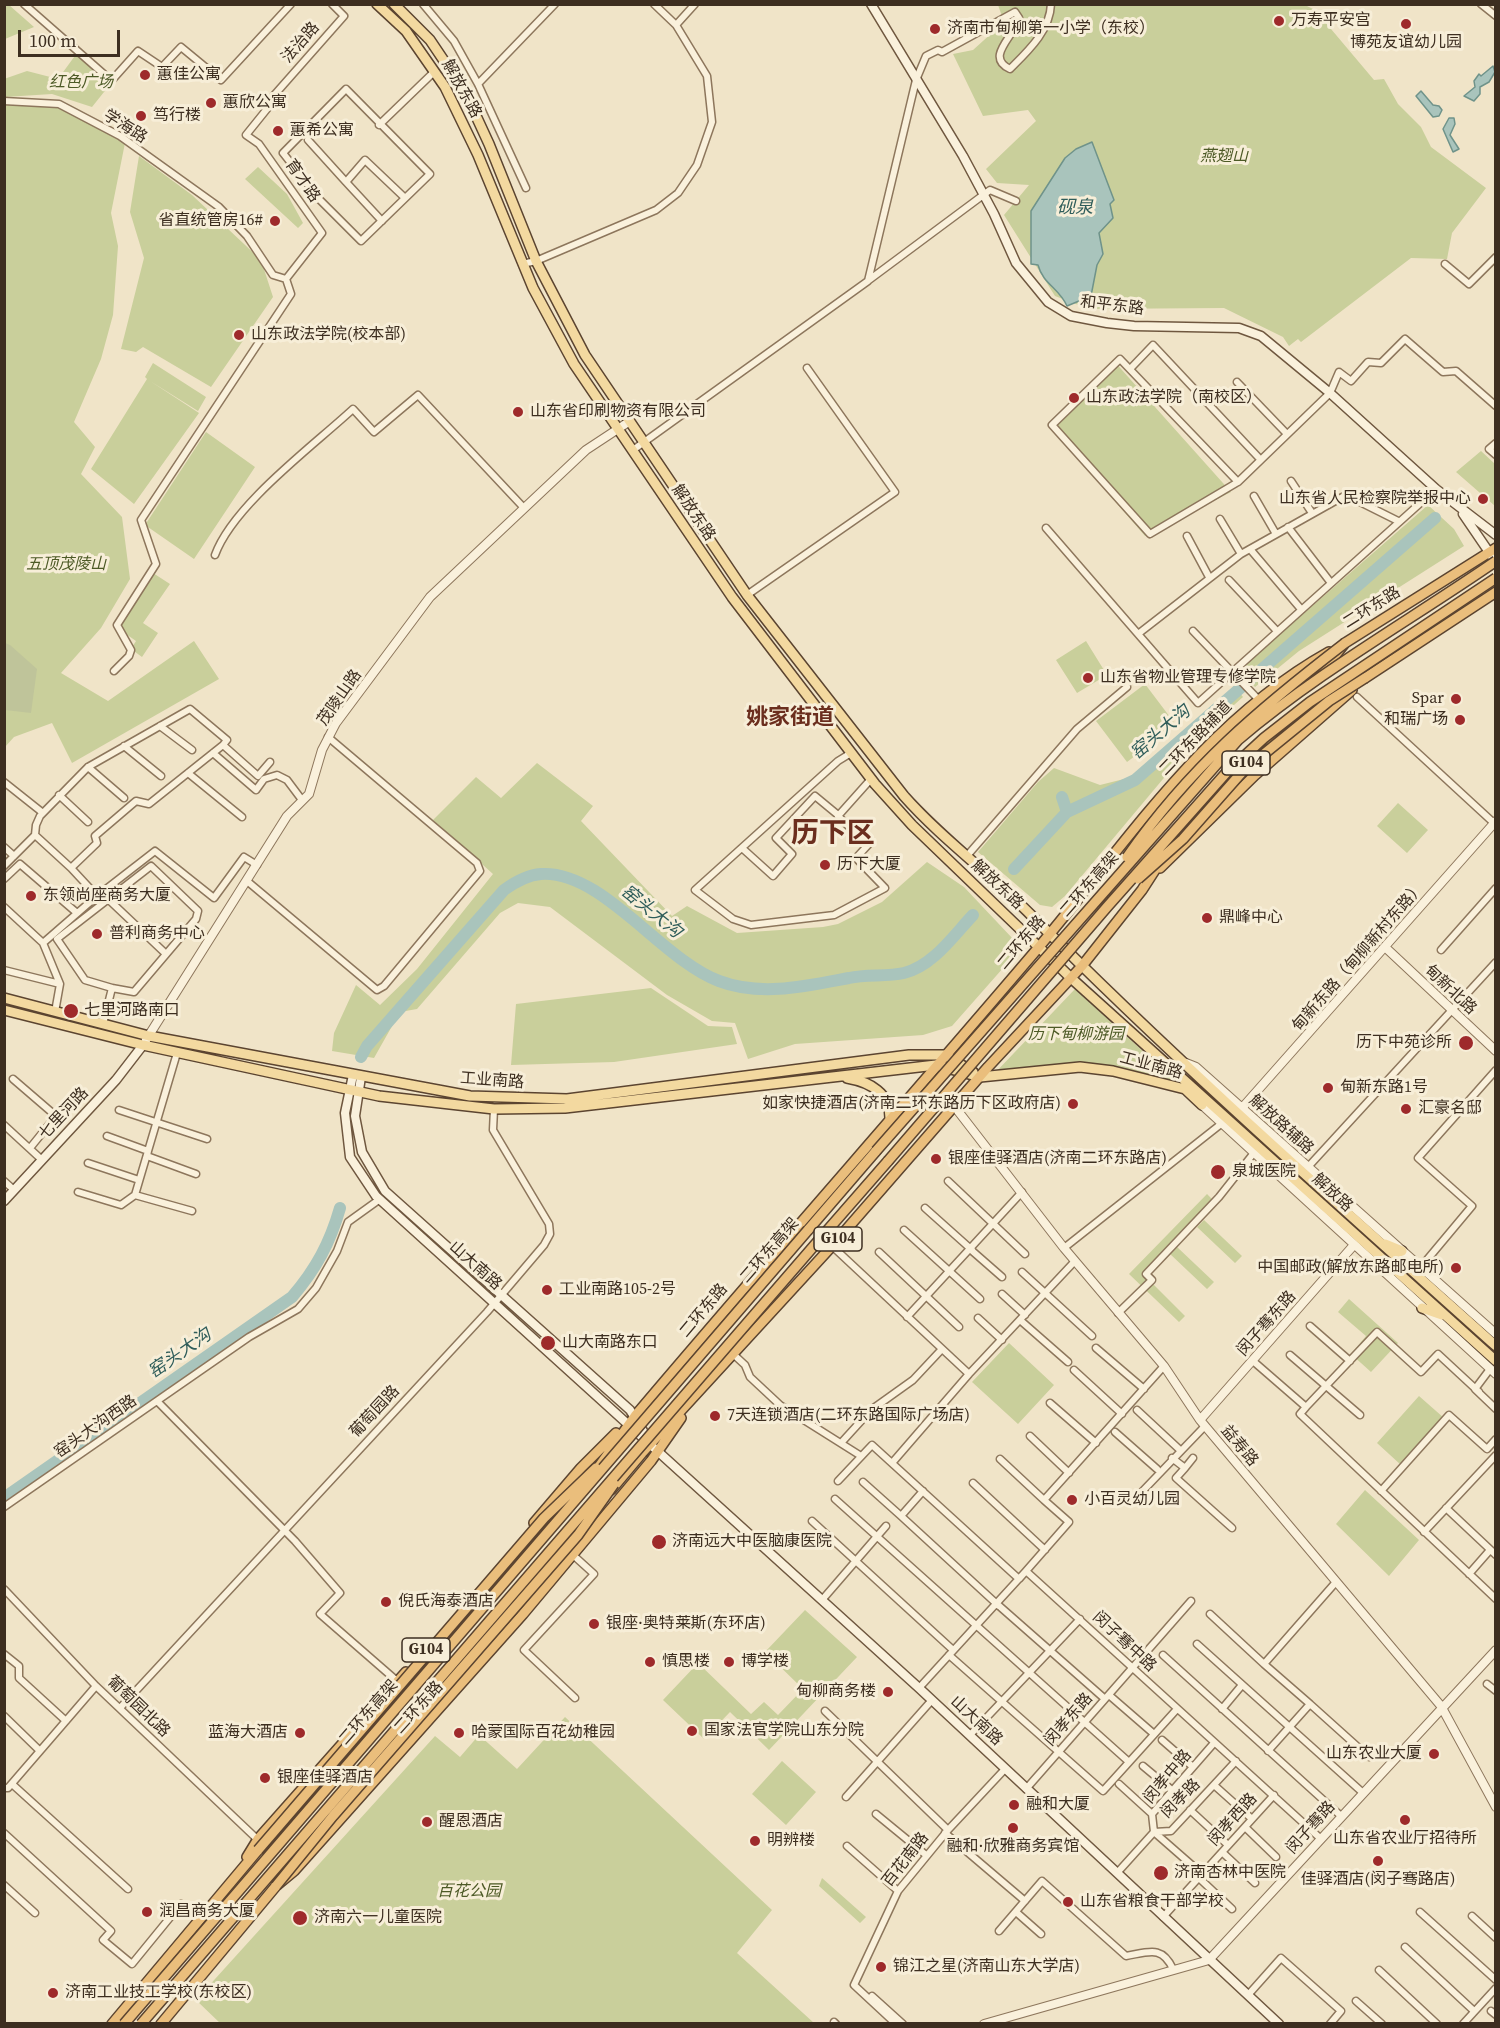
<!DOCTYPE html>
<html>
<head>
<meta charset="utf-8">
<style>
	body { margin:0 }
	#map { position:relative; width:1500px; height:2028px; overflow:hidden; background:#f0e4c8; font-family:"Source Serif 4",serif }
	canvas { display:block }
	.frame { position:absolute; inset:0; border:6px solid #3d2e20; pointer-events:none }
	.scale { position:absolute; left:18px; top:30px; width:102px; height:27px; box-sizing:border-box; border:3px solid #3d2e20; border-top:0; padding-left:8px; font-size:18px; line-height:21px; white-space:nowrap; color:#3d2e20; -webkit-text-stroke:4px #f7eed8; paint-order:stroke }
</style>
</head>
<body>
<div id="map">
<canvas width="1500" height="2028"></canvas>
<div class="frame"></div>
<div class="scale">100 m</div>
</div>
<script>
const g = document.querySelector('canvas').getContext('2d');
g.lineJoin = 'round';
function fill(path, color) { g.fillStyle = color; g.fill(path, 'evenodd'); }
function trace(path, color, width, dash) { g.strokeStyle = color; g.lineWidth = width; g.lineCap = dash ? 'butt' : 'round'; g.setLineDash(dash || []); g.stroke(path); }
function label(font, color, halo, rows, align = 'center') {
  g.font = font + ' "Source Serif 4","Noto Sans SC",serif'; g.lineWidth = 6; g.setLineDash([]); g.textBaseline = 'middle'; g.strokeStyle = halo; g.fillStyle = color; for (const [text, x, y, turn = 0] of rows) {
    g.save(); g.translate(x, y); g.rotate((+turn || 0) * Math.PI / 180); g.textAlign = isNaN(turn) ? turn : align; if (halo) g.strokeText(text, 0, 0); g.fillText(text, 0, 0); g.restore();
  }
}
fill(new Path2D(`
	M5,4L9,5L34,27L5,39Z
	M998,5H1305L1315,10L1374,80L1384,79L1398,104L1421,127L1431,147L1486,188L1452,233L1447,259L1411,258L1301,342L1298,339L1289,346L1283,337L1224,308L1089,309L1055,296L1004,215L1029,185L997,183L986,169L1036,121L1028,110L983,116L953,54L973,50L1004,22Z
	M77,53L112,82L92,107L52,94L5,97L4,79L27,71L58,79Z
	M5,100L70,107L126,138L111,213L118,246L113,315L101,359L74,422L95,447L81,474L122,517L130,579L101,628L61,673L108,701L194,641L219,679L72,763L52,723L14,737L5,747Z
	M139,156L192,195L261,260L273,297L211,387L143,347L136,352L121,349L144,258L130,212Z
	M258,167L287,194L303,223L298,228L245,179Z
	M1113,360L1231,492L1145,536L1049,425Z
	M153,363L206,397L198,411L150,381L199,413L134,504L91,469L147,379L145,377Z
	M206,432L255,467L194,559L145,525Z
	M1481,451L1495,464V506L1456,472Z
	M1428,505L1454,529L1464,546L1299,651L1255,687L1239,670Z
	M153,573L170,584L143,623L158,633L142,657L131,649L136,641L116,627Z
	M1086,641L1107,675L1077,693L1056,660Z
	M1145,684L1176,725L1127,762L1096,721Z
	M1234,686L1243,697L1199,736L1065,896L1052,907L1040,905L978,852L1038,782L1054,768L1100,785L1132,777L1137,782Z
	M537,763L593,806L581,821L672,916L687,906L737,933L823,927L838,924L882,902L927,862L964,887L1014,940L1011,959L952,1026L923,1035L795,1044L748,1059L735,1023L712,1021L667,995L550,907L518,903L500,913L417,1009L400,1012L374,1058L332,1051L334,1033L356,985L380,1005L417,969L493,874L433,820L476,777L501,798Z
	M1398,803L1428,830L1407,853L1377,826Z
	M651,988L708,1026L732,1027L737,1044L614,1062L511,1065L516,1004Z
	M1075,989L1183,1088L1113,1069L993,1075Z
	M1207,1194L1213,1200L1142,1273L1185,1316L1179,1322L1129,1274Z
	M1204,1220L1242,1256L1235,1263L1197,1227Z
	M1176,1246L1214,1282L1207,1289L1169,1253Z
	M1349,1299L1398,1343L1371,1372L1351,1354L1366,1336L1338,1312Z
	M1009,1343L1054,1385L1018,1424L972,1382Z
	M1419,1396L1444,1418L1401,1465L1377,1443Z
	M1365,1490L1419,1540L1389,1576L1336,1524Z
	M805,1610L857,1657L769,1750L730,1712L704,1739L663,1700L698,1663L751,1714L764,1702L778,1715L803,1689L765,1652Z
	M565,1717L772,1910L737,1953L814,2023L221,2024L196,2000L435,1736L460,1757L479,1735L517,1769Z
	M782,1761L816,1792L786,1825L752,1794Z
	M822,1878L866,1917L860,1923L819,1886Z`), '#c9cf9b');
fill(new Path2D(`
	M5,643L10,645L37,669L31,713L5,710Z`), '#bfc49a');
const water = new Path2D(`
	M1493,66L1495,72L1489,82L1480,87V94L1474,101L1464,96L1475,87L1474,81L1479,74L1481,76Z
	M1421,91L1433,105L1439,106L1442,110L1439,116L1433,117L1416,96Z
	M1449,118H1454L1455,124L1450,135L1459,149L1453,152L1443,129Z
	M1092,142L1114,200L1110,204L1113,218L1099,233L1103,254L1097,265L1091,296L1067,306C1059,288 1043,284 1038,265L1031,264V211L1065,158L1076,149Z`);
fill(water, '#a9c4bc');
trace(water, '#6f938a', 1.5);
trace(new Path2D(`
	M1062,797L1067,812
	M1014,869L1067,812L1135,780L1435,518
	M361,1057L367,1046L504,890C515,882 527,875 541,874C602,870 662,960 719,981C761,997 807,986 849,978C867,974 886,977 904,973C933,966 954,935 973,915
	M4,1498L292,1297C316,1269 330,1243 340,1208`), '#a9c4bc', 12);
const minor = new Path2D(`
	M24,4L106,76L113,79L138,51L162,67L181,47L221,80L291,4
	M423,4L454,41L478,84
	M1481,4L1496,16
	M676,25L695,4
	M346,89L430,174L361,241L320,200L283,153Z
	M4,101L59,104L120,136L219,207L247,236L273,275L286,279L291,294L141,520L156,564L117,625L131,650L129,656L114,671
	M269,101L344,16L332,4
	M271,104L246,135L259,144L322,233L286,279
	M379,125L435,71
	M308,140L346,182L365,160L405,198
	M346,182L382,221
	M526,188L478,84L555,4
	M522,264L536,261L656,210L678,193L697,165L712,122L707,76L676,25L654,4
	M1445,264L1469,284L1496,257
	M869,280L990,190L1016,201
	M1130,369L1153,345L1259,458
	M1237,382L1287,434
	M1496,443L1489,449L1496,455
	M633,450L868,281L916,80L926,56L938,50L942,52L1015,12L1019,18C1015,36 984,57 1010,69C1028,51 1050,31 1051,4
	M1291,481L1312,513
	M1238,482L1120,359L1052,425L1150,534L1238,482L1330,393L1339,372L1351,381L1368,362L1381,363L1405,339L1443,372L1456,371L1496,406
	M1254,496L1276,534
	M1220,519L1241,554
	M1398,521L1346,495L1241,554L1138,634L1198,703L1436,489
	M1288,527L1331,583
	M1046,528L1138,634
	M1187,536L1209,577
	M1250,549L1300,608
	M215,555C233,505 313,446 353,409L374,432L418,395L524,508
	M1229,580L1276,630
	M747,595L895,492L807,368
	M1193,631L1258,699
	M1357,697L1496,825
	M160,726L192,750
	M124,746L161,776
	M213,753L256,790L264,779L277,775L287,780L302,800
	M851,753L838,761L695,890L733,919L751,925L834,915L885,888L856,858L868,845L838,816L871,779
	M88,767L124,798
	M188,773L242,817
	M4,782L43,813
	M59,795L88,822
	M35,835L71,868
	M4,847L14,856
	M742,848L773,876L792,854L776,838L815,796L838,815
	M966,857L1077,729L1127,687
	M4,866L35,835L36,825L40,816L88,767L190,709L227,740L223,745L258,776L270,762
	M4,879L20,864L77,913
	M247,881L377,990L384,986L480,871L477,863L328,737
	M97,896L71,868L97,843L95,836L136,801L149,804L223,745
	M108,899L166,954
	M4,907L43,943L60,984L55,1012
	M43,943L97,896L155,851L214,898L244,857L257,865
	M1441,950L1496,888
	M4,970L60,984
	M103,1024L112,988L134,992L196,919L198,911L151,866L57,939L85,980L112,988
	M13,1079L56,1116L30,1148
	M119,1110L207,1139
	M4,1125L42,1160
	M107,1136L148,1151L147,1156L196,1174
	M88,1163L139,1180
	M1308,1167L1496,962
	M4,1181L14,1190
	M948,1181L1025,1254
	M78,1192L121,1205L135,1195L177,1053
	M135,1195L192,1211
	M925,1208L972,1250
	M904,1230L980,1299
	M832,1246L969,1374
	M1064,1248L1221,1124
	M970,1249L1002,1277
	M879,1252L959,1327
	M1421,1267L1472,1206L1418,1158L1496,1070
	M1022,1272L1092,1336
	M1002,1294L1025,1315
	M1118,1313L1152,1280L1146,1274L1219,1197L1253,1154
	M907,1317L1022,1192
	M978,1318L1002,1340
	M1020,1320L1068,1362
	M1310,1326L1350,1361
	M1096,1348L1144,1389
	M732,1353L745,1365L750,1377L780,1405L861,1456
	M1290,1355L1360,1415
	M1253,1361L1306,1407L1300,1414L1496,1599
	M1490,1369L1475,1389L1496,1409
	M1074,1370L1122,1414
	M157,1401L295,1541L340,1593L320,1614L397,1681
	M1050,1403L1096,1443
	M1306,1407L1377,1332L1421,1372L1438,1354L1479,1392
	M1137,1410L1180,1450
	M1115,1432L1157,1469
	M1030,1436L1069,1473
	M841,1443L871,1410L913,1380L942,1349
	M1172,1458L1185,1468L1193,1458
	M1000,1459L1044,1500
	M892,1463L969,1374L1075,1261
	M1185,1468L1176,1478L1232,1528
	M838,1481L872,1445L1019,1579L1069,1522L1044,1500L1164,1366
	M863,1482L901,1516L923,1491
	M973,1483L1045,1550
	M1381,1491L1449,1415L1487,1449L1496,1439
	M835,1499L1129,1762
	M1135,1499L1205,1426
	M4,1507L249,1337L298,1309L316,1288L337,1251L348,1222L380,1199
	M1446,1508L1496,1555
	M901,1516L999,1606
	M812,1521L953,1650
	M1424,1532L1496,1455
	M573,1555L594,1574L524,1650L575,1698
	M1469,1574L1490,1550
	M4,1589L96,1686L257,1839
	M822,1600L886,1526
	M997,1604L1105,1699
	M1210,1614L1264,1664L1336,1582
	M1197,1644L1362,1792
	M4,1654L19,1666V1678L66,1721
	M949,1655L1103,1791L1177,1709
	M1163,1655L1341,1816
	M1264,1664L1310,1704
	M1487,1684L1496,1691
	M919,1688L1026,1571L1321,1839
	M1109,1695L1154,1734
	M120,1708L487,1312L544,1245L550,1234L549,1224L493,1130L494,1109
	M1222,1709L1242,1685
	M825,1711L948,1830
	M4,1716L40,1751
	M970,1735L1080,1619
	M1162,1740L1193,1767
	M1268,1751L1310,1704L1369,1757
	M1143,1766L1173,1791
	M12,1784L128,1889
	M1119,1784L1152,1814
	M1214,1785L1252,1819
	M4,1788H8L96,1686
	M1026,1789L1191,1601
	M846,1797L932,1700
	M1190,1810L1228,1845
	M876,1814L926,1855
	M1245,1827L1276,1857
	M4,1833L111,1931L103,1940L132,1964L181,1904
	M945,1833L1025,1901
	M847,1846L898,1891
	M1222,1852L1255,1883
	M1117,1873L1154,1832L1171,1831L1236,1761
	M1202,1874L1154,1832L1152,1814L1214,1743
	M1199,1878L1232,1909
	M4,1885L35,1913
	M1016,1912L1041,1934
	M1420,1912L1496,1980
	M1472,1916L1496,1938
	M1163,1917L1274,1795
	M999,1931L1042,1881L1126,1956C1149,1952 1162,1945 1173,1969
	M1405,1947L1474,2011
	M1379,1970L1437,2024
	M1248,1995L1281,1958L1341,2011L1330,2024
	M872,1996L903,2024
	M1356,2001L1382,2024
	M1491,2011L1496,2015
	M834,2022L836,2024
	M896,2024L854,1985L898,1891L948,1830L1005,1769
	M1463,2024L1496,1988`);
const tertiary = new Path2D(`
	M1386,948L1496,1051
	M146,1040L287,816L309,794L322,750L336,723L430,597L586,450L630,421
	M1186,1063L1196,1067L1496,1334
	M957,1105L958,1111L1064,1248L1164,1366L1200,1420L1441,1706L1496,1807
	M1202,1105L1496,1374
	M1242,1108L1496,821
	M1200,1420L1353,1246
	M984,2024L1209,1960L1496,1650`);
const secondary = new Path2D(`
	M871,4L963,156L994,214L1016,263L1048,302L1071,316L1107,323L1134,326L1239,328L1261,336L1330,393L1436,489L1496,535
	M1463,514L1493,558
	M353,1075L345,1113L350,1157L376,1196L919,1688L1279,2024
	M361,1077L355,1116L362,1152L385,1191L630,1410L643,1431
	M4,1201L116,1080L143,1045`);
const primary = new Path2D(`
	M377,4L406,31L445,87L478,155L533,288L574,364L732,597L875,784L912,825L1071,978L1496,1361
	M394,4L430,40L465,92L489,144L536,261L585,355L747,595L904,796C943,840 992,875 1033,917C1181,1066 1339,1205 1496,1346
	M4,998L149,1036L470,1096L567,1099L909,1055H945L973,1072
	M4,1010L143,1045L379,1096L494,1109L565,1108L936,1065L980,1077L1080,1067L1113,1071L1185,1089L1202,1105
	M847,1078C870,1082 890,1093 890,1118
	M1385,1244L1402,1251
	M1422,1308L1442,1315`);
const trunk = new Path2D(`
	M1321,667L1333,658L1345,643L1496,548
	M1238,772L1255,753L1353,679L1365,678L1496,592
	M1169,847L1216,795
	M1160,868L1255,775L1352,690
	M808,1230L876,1151
	M819,1240L888,1161
	M595,1472L635,1416C766,1261 901,1109 1033,954C1125,846 1202,723 1329,652
	M611,1490L642,1453L832,1246L988,1067L1082,966L1142,890L1162,859
	M534,1523L581,1468L616,1433
	M365,1772L588,1515
	M247,1857L258,1839L406,1672
	M276,1886L278,1872L333,1810
	M112,2024L258,1850L272,1842L486,1597
	M161,2024L276,1886L294,1871L523,1614L651,1461L681,1418`);
trace(minor, '#8d765c', 9);
trace(tertiary, '#8d765c', 10);
trace(secondary, '#6f573f', 11);
trace(primary, '#5b4430', 12);
trace(trunk, '#5b4430', 12);
trace(minor, '#faf1dc', 6);
trace(tertiary, '#faf1dc', 8);
trace(secondary, '#faf1dc', 8);
trace(primary, '#f3d9a0', 9);
trace(trunk, '#eabe7c', 9);
const trunkBridge = new Path2D(`
	M1127,857C1190,767 1259,709 1345,643
	M1138,879L1183,839L1243,771L1329,701L1365,678
	M876,1151L1238,740C1318,672 1409,621 1496,561
	M888,1161L1107,907L1226,773L1264,738L1310,702L1496,578
	M258,1850L544,1518L596,1468
	M276,1886L333,1816L578,1535L614,1484
	M124,2024L808,1230
	M141,2024L819,1240`);
trace(trunkBridge, '#5b4430', 12, []);
trace(trunkBridge, '#eabe7c', 9);
for (const [x, y, r, color] of [
	[1279,21,6,"#9e2a2b"],
	[1406,24,6,"#9e2a2b"],
	[935,29,6,"#9e2a2b"],
	[145,75,6,"#9e2a2b"],
	[211,103,6,"#9e2a2b"],
	[141,116,6,"#9e2a2b"],
	[278,131,6,"#9e2a2b"],
	[275,221,6,"#9e2a2b"],
	[239,335,6,"#9e2a2b"],
	[1074,398,6,"#9e2a2b"],
	[518,412,6,"#9e2a2b"],
	[1483,499,6,"#9e2a2b"],
	[1088,678,6,"#9e2a2b"],
	[1456,699,6,"#9e2a2b"],
	[1460,720,6,"#9e2a2b"],
	[825,865,6,"#9e2a2b"],
	[31,896,6,"#9e2a2b"],
	[1207,918,6,"#9e2a2b"],
	[97,934,6,"#9e2a2b"],
	[71,1011,8,"#9e2a2b"],
	[1466,1043,8,"#9e2a2b"],
	[1328,1088,6,"#9e2a2b"],
	[1073,1104,6,"#9e2a2b"],
	[1406,1109,6,"#9e2a2b"],
	[936,1159,6,"#9e2a2b"],
	[1218,1172,8,"#9e2a2b"],
	[1456,1268,6,"#9e2a2b"],
	[547,1290,6,"#9e2a2b"],
	[548,1343,8,"#9e2a2b"],
	[715,1416,6,"#9e2a2b"],
	[1072,1500,6,"#9e2a2b"],
	[659,1542,8,"#9e2a2b"],
	[386,1602,6,"#9e2a2b"],
	[594,1624,6,"#9e2a2b"],
	[650,1662,6,"#9e2a2b"],
	[729,1662,6,"#9e2a2b"],
	[888,1692,6,"#9e2a2b"],
	[692,1731,6,"#9e2a2b"],
	[300,1733,6,"#9e2a2b"],
	[459,1733,6,"#9e2a2b"],
	[1434,1754,6,"#9e2a2b"],
	[265,1778,6,"#9e2a2b"],
	[1014,1805,6,"#9e2a2b"],
	[1405,1820,6,"#9e2a2b"],
	[427,1822,6,"#9e2a2b"],
	[1013,1828,6,"#9e2a2b"],
	[755,1841,6,"#9e2a2b"],
	[1378,1861,6,"#9e2a2b"],
	[1161,1873,8,"#9e2a2b"],
	[1068,1902,6,"#9e2a2b"],
	[147,1912,6,"#9e2a2b"],
	[300,1918,8,"#9e2a2b"],
	[881,1967,6,"#9e2a2b"],
	[53,1993,6,"#9e2a2b"]
]) { const dot = new Path2D(); dot.arc(x, y, r, 0, 2 * Math.PI); g.fillStyle = color; g.fill(dot); trace(dot, '#f7eed8', 2); }
for (const [x, y, w] of [
	[1246,763,48],
	[838,1239,48],
	[426,1650,48]
]) { const box = new Path2D(); box.roundRect(x - w / 2, y - 12, w, 24, 4.5); g.fillStyle = '#f7eed8'; g.fill(box); trace(box, '#3d2e20', 1.5); }
label('bold 15px', '#3d2e20', null, [
	["G104",1246,763],
	["G104",838,1239],
	["G104",426,1650]
]);
label('16px', '#3d2e20', '#f7eed8', [
	["万寿平安宫",1291,21],
	["济南市甸柳第一小学（东校）",947,29],
	["博苑友谊幼儿园",1406,43,"center"],
	["蕙佳公寓",157,75],
	["蕙欣公寓",223,103],
	["笃行楼",153,116],
	["蕙希公寓",290,131],
	["省直统管房16#",263,221,"right"],
	["山东政法学院(校本部)",251,335],
	["山东政法学院（南校区）",1086,398],
	["山东省印刷物资有限公司",530,412],
	["山东省人民检察院举报中心",1471,499,"right"],
	["山东省物业管理专修学院",1100,678],
	["Spar",1444,699,"right"],
	["和瑞广场",1448,720,"right"],
	["历下大厦",837,865],
	["东领尚座商务大厦",43,896],
	["鼎峰中心",1219,918],
	["普利商务中心",109,934],
	["七里河路南口",84,1011],
	["历下中苑诊所",1452,1043,"right"],
	["甸新东路1号",1340,1088],
	["如家快捷酒店(济南二环东路历下区政府店)",1061,1104,"right"],
	["汇豪名邸",1418,1109],
	["银座佳驿酒店(济南二环东路店)",948,1159],
	["泉城医院",1232,1172],
	["中国邮政(解放东路邮电所)",1444,1268,"right"],
	["工业南路105-2号",559,1290],
	["山大南路东口",562,1343],
	["7天连锁酒店(二环东路国际广场店)",727,1416],
	["小百灵幼儿园",1084,1500],
	["济南远大中医脑康医院",672,1542],
	["倪氏海泰酒店",398,1602],
	["银座·奥特莱斯(东环店)",606,1624],
	["慎思楼",662,1662],
	["博学楼",741,1662],
	["甸柳商务楼",876,1692,"right"],
	["国家法官学院山东分院",704,1731],
	["蓝海大酒店",288,1733,"right"],
	["哈蒙国际百花幼稚园",471,1733],
	["山东农业大厦",1422,1754,"right"],
	["银座佳驿酒店",277,1778],
	["融和大厦",1026,1805],
	["醒恩酒店",439,1822],
	["山东省农业厅招待所",1405,1839,"center"],
	["明辨楼",767,1841],
	["融和·欣雅商务宾馆",1013,1847,"center"],
	["济南杏林中医院",1174,1873],
	["佳驿酒店(闵子骞路店)",1378,1880,"center"],
	["山东省粮食干部学校",1080,1902],
	["润昌商务大厦",159,1912],
	["济南六一儿童医院",314,1918],
	["锦江之星(济南山东大学店)",893,1967],
	["济南工业技工学校(东校区)",65,1993]
], 'left');
label('16px', '#3d2e20', '#f7eed8', [
	["法治路",301,43,-49],
	["解放东路",461,89,61],
	["学海路",125,127,32],
	["育才路",302,181,55],
	["和平东路",1112,306,7],
	["解放东路",693,513,56],
	["二环东路",1372,608,-32],
	["茂陵山路",340,698,-55],
	["二环东路辅道",1196,739,-46],
	["解放东路",997,885,43],
	["二环东高架",1090,885,-49],
	["二环东路",1022,943,-50],
	["甸新东路（甸柳新村东路）",1359,957,-49],
	["甸新北路",1450,990,43],
	["工业南路",1151,1066,15],
	["工业南路",492,1081,4],
	["七里河路",64,1114,-47],
	["解放路辅路",1281,1125,42],
	["解放路",1332,1193,42],
	["二环东高架",770,1251,-49],
	["山大南路",475,1266,42],
	["二环东路",704,1311,-50],
	["闵子骞东路",1267,1324,-49],
	["葡萄园路",375,1412,-47],
	["窑头大沟西路",96,1427,-35],
	["益寿路",1239,1446,50],
	["闵子骞中路",1124,1642,43],
	["葡萄园北路",138,1707,44],
	["二环东路",419,1708,-48],
	["二环东高架",369,1713,-49],
	["闵孝东路",1069,1720,-49],
	["山大南路",976,1721,43],
	["闵孝中路",1168,1777,-50],
	["闵孝路",1181,1799,-45],
	["闵孝西路",1233,1820,-48],
	["闵子骞路",1311,1828,-48],
	["百花南路",906,1860,-52]
]);
label('italic 16px', '#4d5a26', '#f7eed8', [
	["红色广场",81,83],
	["燕翅山",1224,157],
	["五顶茂陵山",66,565],
	["历下甸柳游园",1076,1035],
	["百花公园",469,1892]
]);
label('italic 18px', '#2f5d5a', '#f7eed8', [
	["砚泉",1075,208],
	["窑头大沟",1161,733,-41],
	["窑头大沟",651,912,39],
	["窑头大沟",180,1354,-35]
]);
label('bold 22px', '#6b2e1e', '#f7eed8', [
	["姚家街道",790,718]
]);
label('bold 28px', '#6b2e1e', '#f7eed8', [
	["历下区",833,835]
]);
</script>
</body>
</html>
